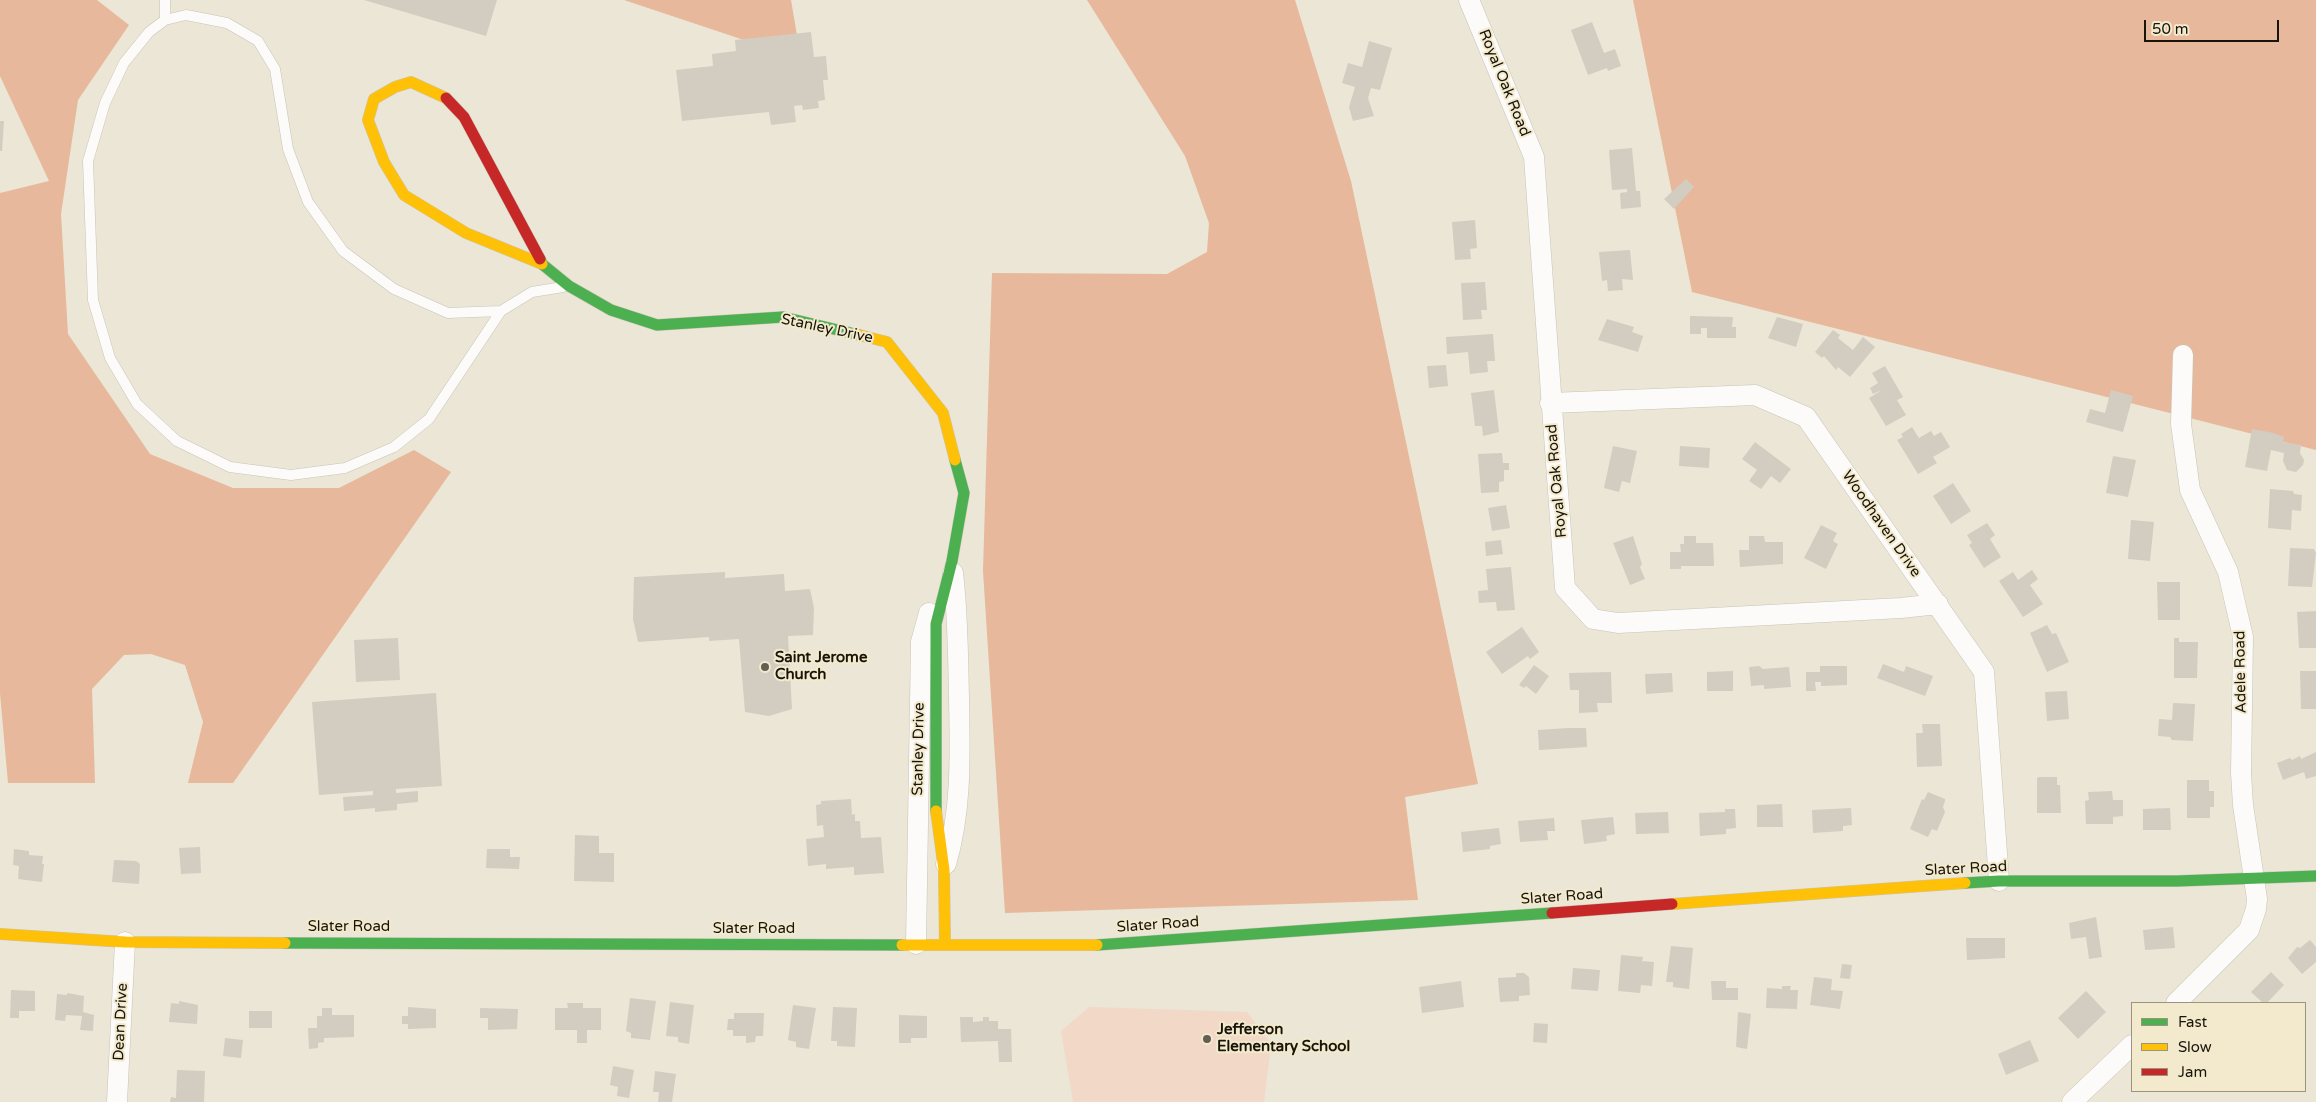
<!DOCTYPE html>
<html>
<head>
<meta charset="utf-8">
<style>
	body { margin:0 }
	#map { position:relative; width:2316px; height:1102px; overflow:hidden; background:#ebe6d5; font-family:"Varela Round",sans-serif }
	canvas { display:block }
	.legend { position:absolute; left:2131px; top:1002px; width:175px; height:90px; box-sizing:border-box; background:#f3eacd; border:1px solid #9b947f; margin:0; padding:6px 9px; list-style:none; font-size:15px; color:#18140a }
	.legend li { display:flex; align-items:center; gap:10px; height:25px }
	.legend b { width:25px; border:1px solid #9b947f }
	.scale { position:absolute; left:2144px; top:20px; width:135px; height:22px; box-sizing:border-box; border:2px solid #18140a; border-top:0; padding-left:6px; font-size:15px; line-height:18px; white-space:nowrap; color:#18140a; -webkit-text-stroke:4px #f3eacd; paint-order:stroke }
</style>
</head>
<body>
<div id="map">
<canvas width="2316" height="1102"></canvas>
<ul class="legend">
<li><b style="height:6px;background:#4caf50"></b>Fast</li>
<li><b style="height:6px;background:#ffc107"></b>Slow</li>
<li><b style="height:6px;background:#c62828"></b>Jam</li>
</ul>
<div class="scale">50 m</div>
</div>
<script>
const g = document.querySelector('canvas').getContext('2d');
g.lineJoin = 'round';
function fill(path, color) { g.fillStyle = color; g.fill(path, 'evenodd'); }
function trace(path, color, width, dash) { g.strokeStyle = color; g.lineWidth = width; g.lineCap = dash ? 'butt' : 'round'; g.setLineDash(dash || []); g.stroke(path); }
function label(font, color, halo, rows, align = 'center') {
  g.font = font + ' "Varela Round",sans-serif'; g.lineWidth = 4; g.setLineDash([]); g.textBaseline = 'middle'; g.strokeStyle = halo; g.fillStyle = color; for (const [text, x, y, turn = 0] of rows) {
    g.save(); g.translate(x, y); g.rotate((+turn || 0) * Math.PI / 180); g.textAlign = isNaN(turn) ? turn : align; if (halo) g.strokeText(text, 0, 0); g.fillText(text, 0, 0); g.restore();
  }
}
fill(new Path2D(`
	M1089,1007L1247,1012L1271,1044L1264,1102H1073L1061,1031Z`), '#f2d8c6');
fill(new Path2D(`
	M0,0H97L129,25L78,100L61,214L68,334L150,454L233,488H339L414,450L451,472L233,783H188L203,722L185,665L151,654L124,655L92,689L95,783H8L0,693V193L49,181L0,76Z
	M624,0H791L801,59Z
	M1087,0H1295L1351,181L1478,784L1405,797L1418,900L1005,913L983,571L992,273L1167,274L1207,252L1209,223L1185,156Z
	M1633,0H2316V450L1692,292Z`), '#e7b89b');
fill(new Path2D(`
	M364,0H497L486,36Z
	M1592,22L1604,53L1615,49L1621,66L1608,71L1607,68L1588,75L1571,30Z
	M811,32L814,57L826,56L828,80H823L825,100L818,101L819,108L803,110L802,105L794,106L796,122L771,125L769,112L682,121L676,70L713,66L712,54L736,51L735,40Z
	M1369,41L1392,48L1380,90L1371,88L1368,98L1374,116L1353,121L1349,107L1355,87L1342,83L1348,63L1362,67Z
	M0,121H4L2,151H0Z
	M1632,148L1636,191H1640L1641,207L1621,209L1620,193L1627,192V189L1612,190L1609,150Z
	M1686,179L1694,187L1674,209L1664,199Z
	M1475,220L1477,248L1470,249L1471,259L1455,260L1452,222Z
	M1630,250L1633,280L1622,279L1623,290L1608,291L1607,280L1602,281L1599,252Z
	M1485,282L1487,310H1481L1482,319L1463,320L1461,283Z
	M1690,316L1733,317L1732,327H1736V338H1707V328H1701V334H1690Z
	M1777,317L1803,324L1796,347L1768,338Z
	M1607,319L1634,327L1632,332L1643,336L1638,352L1598,340Z
	M1833,330L1840,335L1838,338L1853,350L1863,337L1875,347L1850,377L1838,367L1836,370L1824,356L1822,358L1815,352Z
	M1493,334L1495,361H1487L1488,372L1470,374L1468,352L1447,354L1446,337Z
	M1446,365L1448,386L1429,388L1427,366Z
	M1885,366L1903,397L1897,400L1906,415L1886,426L1869,398L1882,390L1873,394L1870,388L1878,383L1872,373Z
	M1494,390L1499,432L1483,436L1482,426H1475L1471,393Z
	M2111,390L2133,396L2123,432L2086,422L2090,409L2105,413Z
	M1912,427L1919,438L1931,431L1934,436L1941,432L1950,447L1933,457L1937,463L1918,474L1897,440L1903,437L1901,434Z
	M2252,429L2274,433L2284,437L2283,442L2301,445L2300,453L2304,460L2303,465L2296,472L2287,470L2283,461L2284,453L2271,450L2267,471L2245,467Z
	M1755,442L1791,469L1780,483L1771,476L1761,489L1749,481L1757,470L1742,459Z
	M1613,446L1637,451L1630,483L1622,481L1619,492L1604,488Z
	M1680,446L1710,448L1709,468L1679,466Z
	M1502,453L1503,463H1509V470H1504V481L1499,482V492L1481,493L1478,454Z
	M2113,456L2136,460L2128,497L2106,493Z
	M1953,483L1971,511L1951,524L1933,496Z
	M2270,489L2293,491L2294,494L2302,495L2301,511L2292,510L2291,530L2268,528Z
	M1506,505L1510,528L1492,531L1488,508Z
	M2131,520L2154,522L2150,561L2128,559Z
	M1987,523L1995,535L1990,539L2001,557L1984,568L1969,545L1972,543L1967,535Z
	M1821,525L1837,533L1833,541L1838,544L1826,569L1804,558Z
	M1633,536L1642,564L1640,567L1645,579L1630,585L1613,543Z
	M1684,536H1696V543H1713L1714,566H1681V569H1670V552H1681L1680,544H1684Z
	M1749,536H1764L1765,542H1783V564L1740,567L1739,550H1749Z
	M1501,540L1503,554L1486,556L1485,542Z
	M2290,548L2314,549L2316,553L2312,587L2288,586Z
	M1511,567L1515,610L1497,611L1496,602L1479,603L1478,591L1488,590L1486,569Z
	M2032,570L2038,579L2030,585L2043,604L2023,617L1999,581L2013,572L2018,580Z
	M725,572V578L784,574L785,591L810,589L814,608L813,635L788,636L792,709L769,716L745,712L739,639L709,641V637L638,642L633,619L634,577Z
	M2157,582H2180V620H2158Z
	M2316,611V648H2299L2297,612Z
	M2047,625L2052,634L2056,633L2069,662L2047,672L2030,633Z
	M1522,627L1539,652L1530,659L1528,656L1502,674L1486,652Z
	M398,638L400,680L356,682L354,640Z
	M2174,638H2179V642H2198L2197,678H2174Z
	M1883,664L1904,672L1906,666L1933,676L1925,696L1877,678Z
	M1534,665L1549,676L1536,694L1526,686L1524,688L1519,685Z
	M1759,666L1763,669L1789,667L1791,687L1764,689V685L1751,686L1749,667Z
	M1820,666H1847V685L1821,686V682H1815L1816,691H1806V672H1820Z
	M1733,671V691H1707V672Z
	M2300,671H2316V709H2301Z
	M1611,672L1612,703H1597L1598,712L1579,713V690H1570L1569,673Z
	M1672,673L1673,692L1646,694L1645,674Z
	M2067,691L2069,719L2047,721L2045,692Z
	M436,693L442,786L396,789V793L418,791V802L397,804V810L375,812V808L344,811L343,797L373,795V791L319,795L312,702Z
	M2173,703L2195,704L2193,741L2172,740L2170,737L2158,736L2159,719L2172,720Z
	M1922,724H1940L1942,766L1917,767L1916,733H1923Z
	M1568,728H1586L1587,747L1539,750L1538,730Z
	M2316,752V776L2306,779L2304,772L2283,780L2277,763L2290,758L2292,760L2300,756L2301,759Z
	M2039,777H2057V785H2060L2061,813H2037V778Z
	M2187,780H2209V791H2214V807H2210V818H2187Z
	M2112,791L2113,800H2123V816L2113,817V824H2086L2085,801L2089,800L2088,792Z
	M1928,792L1945,799V801L1943,807L1945,812L1937,831L1932,829L1928,837L1910,829L1922,799L1924,800Z
	M851,799L852,815L855,814V821H860L861,838L881,837L884,873L854,875V867L826,869V864L808,866L806,839L824,837L823,825L817,826L816,805L821,804V801Z
	M1782,804L1783,827H1757V805Z
	M1851,808L1852,825L1843,826V831L1813,833L1812,810Z
	M2170,808L2171,830H2143V809Z
	M1725,809H1735L1736,828L1726,829V834L1700,836L1699,813L1725,812Z
	M1668,812L1669,833L1636,834L1635,813Z
	M1613,817L1615,834L1606,836L1607,841L1584,844L1581,820Z
	M1554,818L1555,831H1547L1548,840L1520,842L1518,821Z
	M1499,828L1501,844L1490,846V849L1463,852L1461,832Z
	M575,835L599,836V853H614V882L574,881Z
	M200,847L201,873L181,874L179,848Z
	M14,849L29,851V855L43,856L42,864H44L42,882L18,879L19,866L13,865Z
	M487,849H510V857H520L519,869L486,868Z
	M114,860L136,861L140,864L139,884L112,882Z
	M2096,917L2102,957L2089,959L2086,937L2071,939L2069,923Z
	M2173,927L2175,948L2145,950L2143,930Z
	M1966,938H2005V958L1967,960Z
	M2310,940L2316,947V962L2302,974L2288,958L2297,947L2300,948Z
	M1671,946L1693,948L1689,989L1673,987V982H1666Z
	M1621,955L1643,957L1642,961L1654,962L1652,986L1641,985L1640,993L1618,991Z
	M1842,964L1852,965L1850,979L1840,978Z
	M1573,968L1600,970L1598,991L1571,989Z
	M2271,972L2284,985L2267,1003H2263L2251,992Z
	M1516,973H1524L1529,977L1530,995L1519,996V1001L1500,1002L1498,978L1516,977Z
	M1814,977L1832,979L1831,990L1843,991L1840,1009L1810,1005Z
	M1461,981L1464,1007L1422,1013L1419,987Z
	M1711,981H1726V988H1738V1000H1712Z
	M1782,986H1791L1790,990H1798L1797,1009L1766,1008L1767,988L1782,989Z
	M11,990L35,991V1011H19V1018H10Z
	M2086,991L2106,1012L2078,1039L2058,1018Z
	M67,993L84,996L83,1012L94,1015L93,1031L80,1030L82,1016L66,1015L65,1021L55,1020L57,994L67,995Z
	M630,998L656,1001L650,1040L631,1038V1033L626,1031Z
	M179,1001L198,1005L197,1024L169,1022L171,1003L179,1004Z
	M670,1002L694,1005L689,1044L678,1042V1037L666,1036Z
	M567,1003H583V1008H601V1030H587V1043H577V1030H555V1008H568Z
	M793,1005L816,1008L809,1049L796,1047V1042L788,1040Z
	M408,1007L436,1009V1028L408,1029V1024H402V1016H408Z
	M833,1007L857,1008L855,1047L837,1046V1041H831Z
	M322,1008H332V1015H354V1037L324,1038V1042L318,1043V1048L309,1049L308,1028H317V1016H322Z
	M480,1008L518,1009L517,1029L488,1030V1018H480Z
	M249,1011H272V1028H249Z
	M1738,1012L1751,1014L1747,1049L1736,1047Z
	M734,1013H764L763,1036H756L755,1042L746,1043V1036H733V1030H727L728,1019H734Z
	M899,1015L927,1016V1038H911V1043H899Z
	M960,1017H973V1022L983,1021V1017H989V1021H998V1029H1011L1012,1062H999L998,1041L961,1042Z
	M1534,1023L1548,1024L1547,1043L1533,1042Z
	M225,1038L243,1040L241,1058L223,1056Z
	M2030,1040L2039,1061L2006,1075L1998,1054Z
	M613,1066L634,1070L629,1098L617,1096L618,1087L610,1085Z
	M177,1070L205,1071L204,1102H170L171,1097L176,1098Z
	M655,1071L676,1074L672,1102H658L659,1092H653Z`), '#d3cdc1');
const lane = new Path2D(`
	M165,20V0
	M501,311L448,313L394,289L343,251L308,202L288,149L275,69L258,41L227,23L186,15L165,20L149,32L124,63L105,103L88,161L93,300L110,358L137,404L177,441L230,467L291,475L345,468L394,447L429,419L501,311L532,292L563,287`);
const street = new Path2D(`
	M1469,0L1534,157L1565,588L1593,619L1618,623L1901,608L1938,604
	M1550,403L1755,395L1806,417L1984,672L1999,881
	M946,864C962,810 960,754 959,698C958,656 958,614 953,573
	M916,944L921,642L929,613
	M2176,1003L2249,930L2256,909L2257,899L2243,805L2241,773L2243,637L2228,572L2190,490L2181,424L2183,355
	M117,1102L125,942
	M2072,1102L2132,1045`);
const fast = new Path2D(`
	M540,259L542,264L569,286L611,310L657,325L783,317L859,335
	M936,811V624L952,561L964,493L955,460
	M1965,883L1999,881H2177L2316,876
	M285,943L902,945
	M1097,945L1552,913`);
const slow = new Path2D(`
	M446,98L411,82L395,87L374,99L368,120L384,162L404,195L466,233L542,264
	M859,335L887,342L943,413L955,460
	M936,811L944,870L945,945
	M1672,904L1965,883
	M0,934L125,942L285,943
	M902,945H1097`);
const jam = new Path2D(`
	M446,98L464,117L540,259
	M1552,913L1672,904`);
trace(lane, '#c8c4b7', 11);
trace(street, '#c8c4b7', 21);
trace(fast, '#c8c4b7', 12);
trace(slow, '#c8c4b7', 12);
trace(jam, '#c8c4b7', 12);
trace(lane, '#fcfbf9', 10);
trace(street, '#fcfbf9', 20);
trace(fast, '#4caf50', 11);
trace(slow, '#ffc107', 11);
trace(jam, '#c62828', 11);
for (const [x, y, r, color] of [
	[765,667,5,"#625e51"],
	[1207,1039,5,"#625e51"]
]) { const dot = new Path2D(); dot.arc(x, y, r, 0, 2 * Math.PI); g.fillStyle = color; g.fill(dot); trace(dot, '#f3eacd', 2); }
label('15px', '#18140a', '#f3eacd', [
	["Royal Oak Road",1504,83,68],
	["Stanley Drive",827,329,12],
	["Royal Oak Road",1557,481,-95],
	["Woodhaven Drive",1881,524,55],
	["Adele Road",2241,672,-91],
	["Stanley Drive",919,749,-89],
	["Slater Road",1966,869,-3],
	["Slater Road",1562,897,-4],
	["Slater Road",1158,925,-4],
	["Slater Road",349,927],
	["Slater Road",754,929],
	["Dean Drive",121,1022,-87]
]);
label('bold 15px', '#18140a', '#f3eacd', [
	["Saint Jerome",775,658],
	["Church",775,675],
	["Jefferson",1217,1030],
	["Elementary School",1217,1047]
], 'left');
</script>
</body>
</html>
